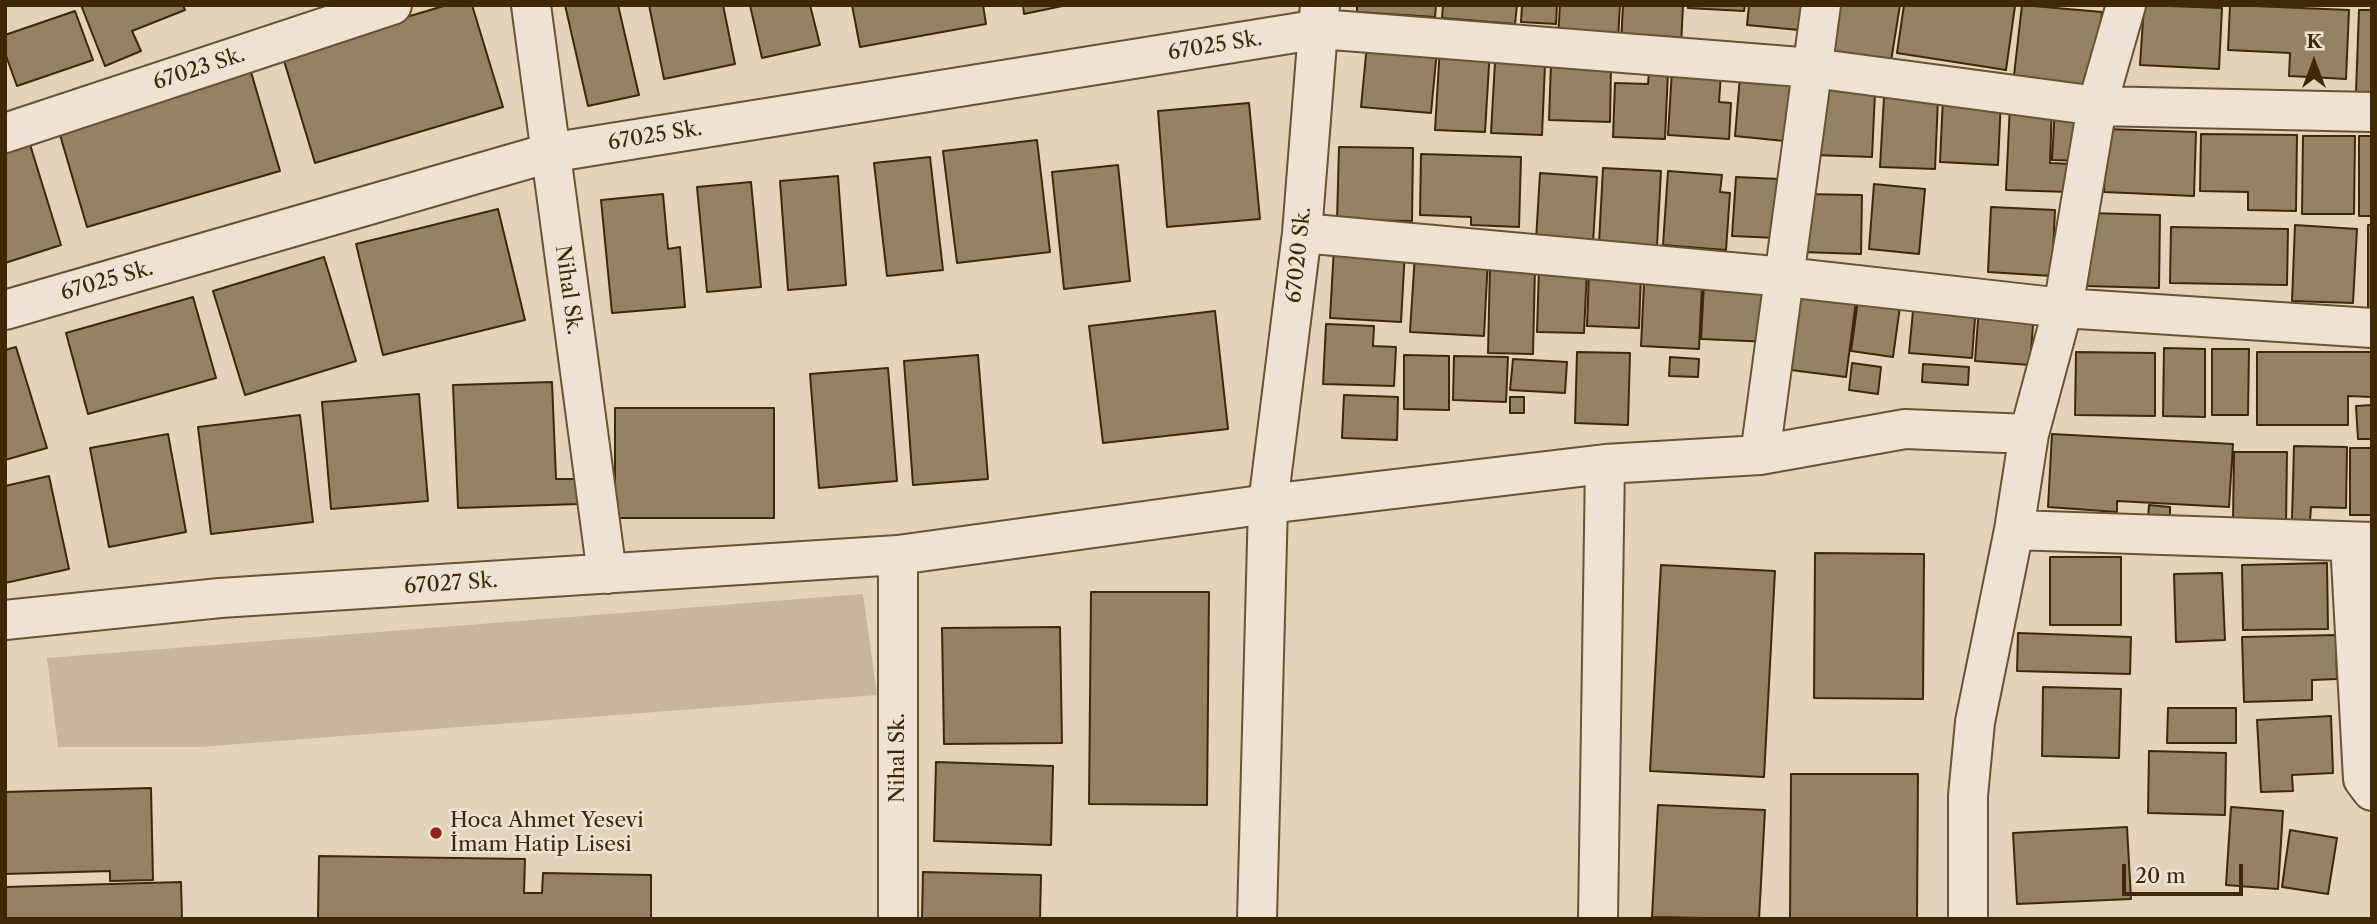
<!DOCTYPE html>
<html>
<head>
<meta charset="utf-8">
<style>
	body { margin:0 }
	#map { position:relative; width:2377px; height:924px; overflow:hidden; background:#e4d3bb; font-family:"Libre Caslon Text",serif }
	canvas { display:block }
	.frame { position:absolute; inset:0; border:7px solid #3f2806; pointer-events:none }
	.north { position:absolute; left:2279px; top:28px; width:70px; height:70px; -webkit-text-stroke:5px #ede2d3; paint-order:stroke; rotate:0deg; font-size:19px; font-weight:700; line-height:28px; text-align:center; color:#3f2806 }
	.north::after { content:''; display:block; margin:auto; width:24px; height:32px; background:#3f2806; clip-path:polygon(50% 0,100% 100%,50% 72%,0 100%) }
	.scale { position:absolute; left:2122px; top:864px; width:121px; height:32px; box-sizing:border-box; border:4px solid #3f2806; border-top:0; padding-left:9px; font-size:21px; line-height:24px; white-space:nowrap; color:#3f2806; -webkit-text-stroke:5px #ede2d3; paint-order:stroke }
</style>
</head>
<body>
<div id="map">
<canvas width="2377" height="924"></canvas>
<div class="frame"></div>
<div class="north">K</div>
<div class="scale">20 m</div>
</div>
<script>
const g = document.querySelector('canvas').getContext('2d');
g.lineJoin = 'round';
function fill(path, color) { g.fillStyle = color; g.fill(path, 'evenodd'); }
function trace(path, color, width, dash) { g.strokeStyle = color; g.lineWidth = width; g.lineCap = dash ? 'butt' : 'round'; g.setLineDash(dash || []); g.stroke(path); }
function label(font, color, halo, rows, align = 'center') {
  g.font = font + ' "Libre Caslon Text",serif'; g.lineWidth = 5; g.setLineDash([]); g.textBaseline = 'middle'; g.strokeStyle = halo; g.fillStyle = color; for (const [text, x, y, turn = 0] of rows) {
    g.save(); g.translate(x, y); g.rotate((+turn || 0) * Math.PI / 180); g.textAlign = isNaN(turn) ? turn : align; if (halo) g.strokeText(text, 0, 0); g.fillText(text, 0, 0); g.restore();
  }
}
fill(new Path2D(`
	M863,594L877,695L199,747H58L47,658Z`), '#c8b69c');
const building = new Path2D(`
	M81,5H183L185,10L132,31L141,51L105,66Z
	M447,5H472L503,107L315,163L282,54Z
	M565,5H618L639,95L588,106Z
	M649,5H723L735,64L664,79Z
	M750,5H810L820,45L762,58Z
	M852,5H983L986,24L860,47Z
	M1023,5H1067L1024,14Z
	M1357,5H1436L1435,17L1357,12Z
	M1443,5H1517L1515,24L1442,18Z
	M1522,5H1557L1556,24L1521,22Z
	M1560,5H1620L1618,39L1558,37Z
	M1623,5H1683L1681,47L1621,44Z
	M1688,5H1745L1744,11L1688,8Z
	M1749,5H1811L1809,31L1747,25Z
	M1831,5H1900L1891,61L1824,50Z
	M1904,5L2015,6L2006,70L1897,53Z
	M2022,5L2102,12L2092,93L2013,84Z
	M2144,5L2222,8L2219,69L2140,65Z
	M2230,5L2349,10L2346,79L2289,76L2290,53L2228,50Z
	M2359,10H2372V92H2356Z
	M75,11L93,60L17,86L5,53V35Z
	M1367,44L1437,50L1431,113L1361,107Z
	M1440,46L1490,49L1485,132L1435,130Z
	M1495,62L1545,64L1542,135L1491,133Z
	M1551,63L1611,65L1610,122L1549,120Z
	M1672,70L1721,74L1719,102L1731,103L1729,139L1668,135Z
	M251,72L280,171L87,227L58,128Z
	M1649,72H1668L1665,139L1613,137L1615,83L1648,84Z
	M1740,76L1800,82L1794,142L1735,136Z
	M1816,89L1875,92L1872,157L1813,155Z
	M1884,97L1938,99L1935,169L1880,167Z
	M1943,97L2001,99L1998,165L1940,162Z
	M1249,103L1260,219L1167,227L1158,111Z
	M2010,104L2052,105L2050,163L2071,164L2070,192L2006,190Z
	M2055,107H2083L2081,161L2052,160Z
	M2106,129L2196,132L2194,196L2104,192Z
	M2201,134L2297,135L2296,211L2248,210V192L2200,191Z
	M2303,136H2355L2354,214H2302Z
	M2359,136H2372V216H2359Z
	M28,138L61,245L5,263V145Z
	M1037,140L1050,252L957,263L943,151Z
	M1339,147L1413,148L1412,221L1337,220Z
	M1421,154L1521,157L1519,227L1471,225V217L1420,215Z
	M930,157L943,270L887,276L874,163Z
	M1118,165L1130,281L1064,289L1052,172Z
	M1603,168L1661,171L1657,246L1599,243Z
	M1668,171L1722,175L1720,192L1730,193L1726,250L1663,245Z
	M1540,173L1597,177L1593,243L1536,240Z
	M838,176L846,285L788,290L780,181Z
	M1736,177L1780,179L1777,238L1732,236Z
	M751,182L761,287L707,292L697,187Z
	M1874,184L1925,189L1919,254L1869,249Z
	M663,194L668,249L680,247L685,307L612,313L601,200Z
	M1803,194L1862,195L1861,254L1802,252Z
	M1991,207L2055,210L2052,276L1988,272Z
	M498,209L525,320L383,355L356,244Z
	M2088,213L2160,215L2159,288L2086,286Z
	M2295,225L2357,229L2353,303L2292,301Z
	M2368,225H2372V319H2368Z
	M2171,227L2288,229L2287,285L2170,283Z
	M1334,247L1405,250L1401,322L1330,318Z
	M1415,254L1488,258L1484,336L1410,332Z
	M324,257L356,361L245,395L213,291Z
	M1490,266L1535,267L1533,354L1488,353Z
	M1539,267L1587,269L1584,333L1537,332Z
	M1589,272L1641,275L1639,328L1587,326Z
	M1644,282L1702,285L1699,349L1641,346Z
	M1704,283L1774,286L1771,342L1701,339Z
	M1794,285L1857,294L1846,377L1783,369Z
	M1859,293L1901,299L1893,357L1851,351Z
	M193,297L216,378L88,414L66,333Z
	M1914,300L1976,305L1972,358L1909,353Z
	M1979,306L2034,311L2030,365L1975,361Z
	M1215,311L1228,429L1103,443L1089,326Z
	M1326,324L1374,326L1373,346L1396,347L1394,386L1323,384Z
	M16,347L47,448L5,460V350Z
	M2164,348L2205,349V417L2163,416Z
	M2212,349H2249L2248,415H2212Z
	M1577,352L1630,353L1628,425L1575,423Z
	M2076,352L2155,353V416L2075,415Z
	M2257,352H2372V397L2348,396V425H2257Z
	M978,355L988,479L913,485L904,361Z
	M1404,355L1449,356V410L1404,409Z
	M1454,356L1508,357L1506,402L1453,400Z
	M1670,357L1699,359L1698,377L1669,376Z
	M1513,359L1567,362L1565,393L1510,390Z
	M1852,363L1881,367L1878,394L1849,390Z
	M1923,364L1969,367L1968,385L1922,382Z
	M888,368L897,481L819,488L810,374Z
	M552,382L556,479H579V504L458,508L453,385Z
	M419,394L428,501L331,509L322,402Z
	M1344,395L1398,397L1397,440L1342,438Z
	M1510,397H1524V413H1510Z
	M2372,405V439H2358L2356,406Z
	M615,408H774V518H615Z
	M300,415L313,522L211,534L198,427Z
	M168,434L186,532L109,547L90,448Z
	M2052,434L2233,444L2229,507L2117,501V512L2048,507Z
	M2294,446L2347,447L2346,508L2311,507L2310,521L2292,520Z
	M2350,448H2372V515H2350Z
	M2234,452H2287L2286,522L2233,521Z
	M49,476L69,569L5,583V486Z
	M2149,505L2170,507V519L2148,518Z
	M1815,553L1924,554L1923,699L1814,698Z
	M2050,557H2121V625H2050Z
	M2327,563L2328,629L2243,630L2242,565Z
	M1661,565L1775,571L1764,777L1650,771Z
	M2222,573L2225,640L2176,642L2174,574Z
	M1091,592H1209L1207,805L1089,804Z
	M1060,627L1062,743L944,744L942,628Z
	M2018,633L2131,637L2130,674L2017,671Z
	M2336,635L2337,679L2312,680V700L2244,702L2242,637Z
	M2043,687L2121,689L2119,758L2042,756Z
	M2168,708H2236V743H2167Z
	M2331,716L2333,773L2292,775L2293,791L2261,792L2257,720Z
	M2149,751L2226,753L2225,815L2148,813Z
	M936,762L1053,766L1051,845L934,841Z
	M1791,774H1918L1917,919H1790Z
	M151,788L153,880L110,881V871L5,874V792Z
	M1658,805L1765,810L1759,919L1652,917Z
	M2231,807L2283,811L2278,889L2226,885Z
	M2127,827L2131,899L2017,904L2013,833Z
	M2290,830L2337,838L2328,894L2282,887Z
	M319,856L525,859L524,893H542L543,873L651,875V919H318Z
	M923,872L1041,875L1040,919H922Z
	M181,882L182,919H5V887Z`);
fill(building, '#958164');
trace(building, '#3f2806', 2);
const street = new Path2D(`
	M531,5L607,574
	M5,133L392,5
	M1302,233L1785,277L2063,308L2372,328
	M5,310L549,153L1320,29L1813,68L2097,106L2372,112
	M1760,455L1821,5
	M2014,530L2372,542
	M2350,542L2363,779L2372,791
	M5,620L220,598L898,555L1268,504L1605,464L1760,455L1905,429L2029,434
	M898,919V555
	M1257,919L1268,504L1302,233L1320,5
	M1598,919L1605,464
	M1968,919V796L1975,722L2014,530L2029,434L2063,308L2097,106L2126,5`);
trace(street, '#685333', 42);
trace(street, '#ede2d3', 38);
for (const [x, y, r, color] of [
	[436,833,7,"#8f2418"]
]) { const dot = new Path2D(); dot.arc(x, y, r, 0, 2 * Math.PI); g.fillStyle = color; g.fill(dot); trace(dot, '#ede2d3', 2.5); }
label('21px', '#3f2806', '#ede2d3', [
	["67025 Sk.",1215,46,-9],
	["67023 Sk.",199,69,-18],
	["67025 Sk.",655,136,-9],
	["67020 Sk.",1299,255,-84],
	["67025 Sk.",107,281,-16],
	["Nihal Sk.",568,290,82],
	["67027 Sk.",451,584,-4],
	["Nihal Sk.",898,758,-90]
]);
label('21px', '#3f2806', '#ede2d3', [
	["Hoca Ahmet Yesevi",450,821],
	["İmam Hatip Lisesi",450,845]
], 'left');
</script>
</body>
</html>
